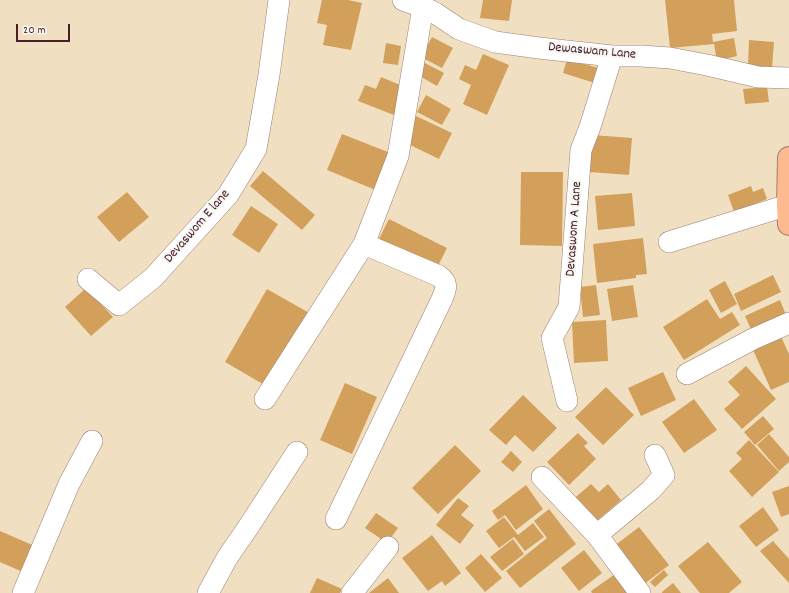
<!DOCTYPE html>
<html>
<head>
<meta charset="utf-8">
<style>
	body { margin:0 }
	#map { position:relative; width:789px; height:593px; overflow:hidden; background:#f1dfc1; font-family:Dekko,sans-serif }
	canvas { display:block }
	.scale { position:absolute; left:16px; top:24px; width:54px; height:18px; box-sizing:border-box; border:2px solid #4a1f2b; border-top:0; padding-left:5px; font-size:12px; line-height:14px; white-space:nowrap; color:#4a1f2b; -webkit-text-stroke:3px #f6f6f2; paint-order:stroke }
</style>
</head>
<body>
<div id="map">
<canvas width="789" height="593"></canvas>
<div class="scale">20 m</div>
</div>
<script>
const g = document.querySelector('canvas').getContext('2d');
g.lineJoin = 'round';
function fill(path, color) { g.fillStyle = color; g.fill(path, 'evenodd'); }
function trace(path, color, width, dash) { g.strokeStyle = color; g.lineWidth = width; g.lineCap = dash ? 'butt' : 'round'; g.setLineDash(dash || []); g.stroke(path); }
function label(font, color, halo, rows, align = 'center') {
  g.font = font + ' Dekko,sans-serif'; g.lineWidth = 4; g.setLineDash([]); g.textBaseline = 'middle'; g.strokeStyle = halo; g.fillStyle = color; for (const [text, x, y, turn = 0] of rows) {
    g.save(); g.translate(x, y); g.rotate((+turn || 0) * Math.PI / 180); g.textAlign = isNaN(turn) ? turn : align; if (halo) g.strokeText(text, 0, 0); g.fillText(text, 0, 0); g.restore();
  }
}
fill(new Path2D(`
	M322,0H348L362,3L351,50L323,45L327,25L317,23Z
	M483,0H512L509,21L480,18Z
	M665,0H734L737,31L712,34L713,42L734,38L737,56L717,61L714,44L670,48Z
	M432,37L453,48L442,68L421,57Z
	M749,40L774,42L772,68L748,66Z
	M386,43L401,46L398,65L383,63Z
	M483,54L509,65L487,115L463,104L471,85L459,79L465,65L476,70Z
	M567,59L602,69L598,84L563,73Z
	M423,62L444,73L437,86L416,74Z
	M381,77L405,87L394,115L358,101L365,85L376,89Z
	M767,87L769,102L745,104L743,89Z
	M426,95L451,109L442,125L417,112Z
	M416,116L452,133L439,159L404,142Z
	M342,134L393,154L378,191L327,170Z
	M592,135L632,138L629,175L589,172Z
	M263,171L315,215L302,230L250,186Z
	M521,172H563L562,246L520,245Z
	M751,186L753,192L763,188L767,199L734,212L728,195Z
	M127,192L149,217L119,242L97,217Z
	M632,193L635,226L598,230L595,196Z
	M251,206L278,224L259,253L232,235Z
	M389,219L447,248L436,270L378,241Z
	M643,238L647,274L636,275V278L597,283L593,244Z
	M773,275L781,292L741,311L734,294Z
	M725,281L737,304L721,313L709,290Z
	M596,285L600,315L583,317L580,287Z
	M633,285L638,317L612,321L607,289Z
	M86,288L113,317L91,336L65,307Z
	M267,289L311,314L268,387L225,362Z
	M707,299L720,319L732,312L740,325L684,360L663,327Z
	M780,300L788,320L754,336L745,316Z
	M606,320L608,361L574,363L572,322Z
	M778,330L789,354V382L771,390L750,343Z
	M746,366L776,399L742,429L724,409L740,395L728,382Z
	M663,372L676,400L641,416L628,388Z
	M345,383L377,397L352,454L320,440Z
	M606,387L634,415L603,445L575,417Z
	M523,395L557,428L533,452L515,435L506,445L489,430Z
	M694,399L717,430L684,453L662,422Z
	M763,416L774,429L755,445L744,432Z
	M578,433L588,443L584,446L596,459L569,485L547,462Z
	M769,434L789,457V462L779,471L757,445Z
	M749,440L779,472L752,497L729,471L742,459L736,453Z
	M455,445L481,471L438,514L412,488Z
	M511,451L522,462L513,472L501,462Z
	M591,484L599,492L608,484L621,500L592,525L571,501Z
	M526,485L543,509L516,530L505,515L498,520L492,511Z
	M789,486V514L781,517L772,492Z
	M458,498L469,506L461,515L474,525L460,544L436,525Z
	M763,507L779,530L756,547L739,526Z
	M549,509L576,544L520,588L506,571L547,538L534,521Z
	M376,513L398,528L387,543L365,528Z
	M504,517L518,535L533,523L544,537L525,551L514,537L499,548L486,531Z
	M639,527L669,565L639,588L609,550Z
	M0,531L37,547L25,573L0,562Z
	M432,535L461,573L445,586L442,581L428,591L402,558Z
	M513,539L524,554L502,571L490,557Z
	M773,541L789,559V583L760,551Z
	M708,542L742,582L729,593H700L678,566Z
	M584,550L602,573L579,591L561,568Z
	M481,554L502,578L485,592L465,568Z
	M664,570L668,575L655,587L650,582Z
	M618,572L633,593H592L591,591Z
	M317,578L342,589L340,593H310Z
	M388,578L399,593H369Z
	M673,583L681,593H662V592Z`), '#d2a05b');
const street = new Path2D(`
	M403,0L423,7L435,13L459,29L495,42L539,48L612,56H641L670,58L707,65L758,77L789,78
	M669,242L788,205
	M88,279L119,305L153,278L228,195L256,149L269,75L279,0
	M687,374L753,339L789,323
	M265,399L364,244L398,156L423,7
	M567,401L552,338L569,307L581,150L590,127L612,56
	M542,477L597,535L640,593
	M336,519L442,299C446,289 449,283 439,276L364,244
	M597,535L651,490L664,475L655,455
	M23,593L69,484L92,441
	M208,593L227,558L247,529L297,452
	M352,593L388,547`);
const primary = new Path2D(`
	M789,158L788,205L789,224`);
trace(street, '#9e7f76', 22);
trace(primary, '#9e7f76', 24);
trace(street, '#fff', 21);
trace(primary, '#fcba8e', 22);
label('14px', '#4a1f2b', '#f6f6f2', [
	["Dewaswam Lane",592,52,5],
	["Devaswom E lane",198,227,-49],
	["Devaswom A Lane",575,229,-86]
]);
</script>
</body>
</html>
